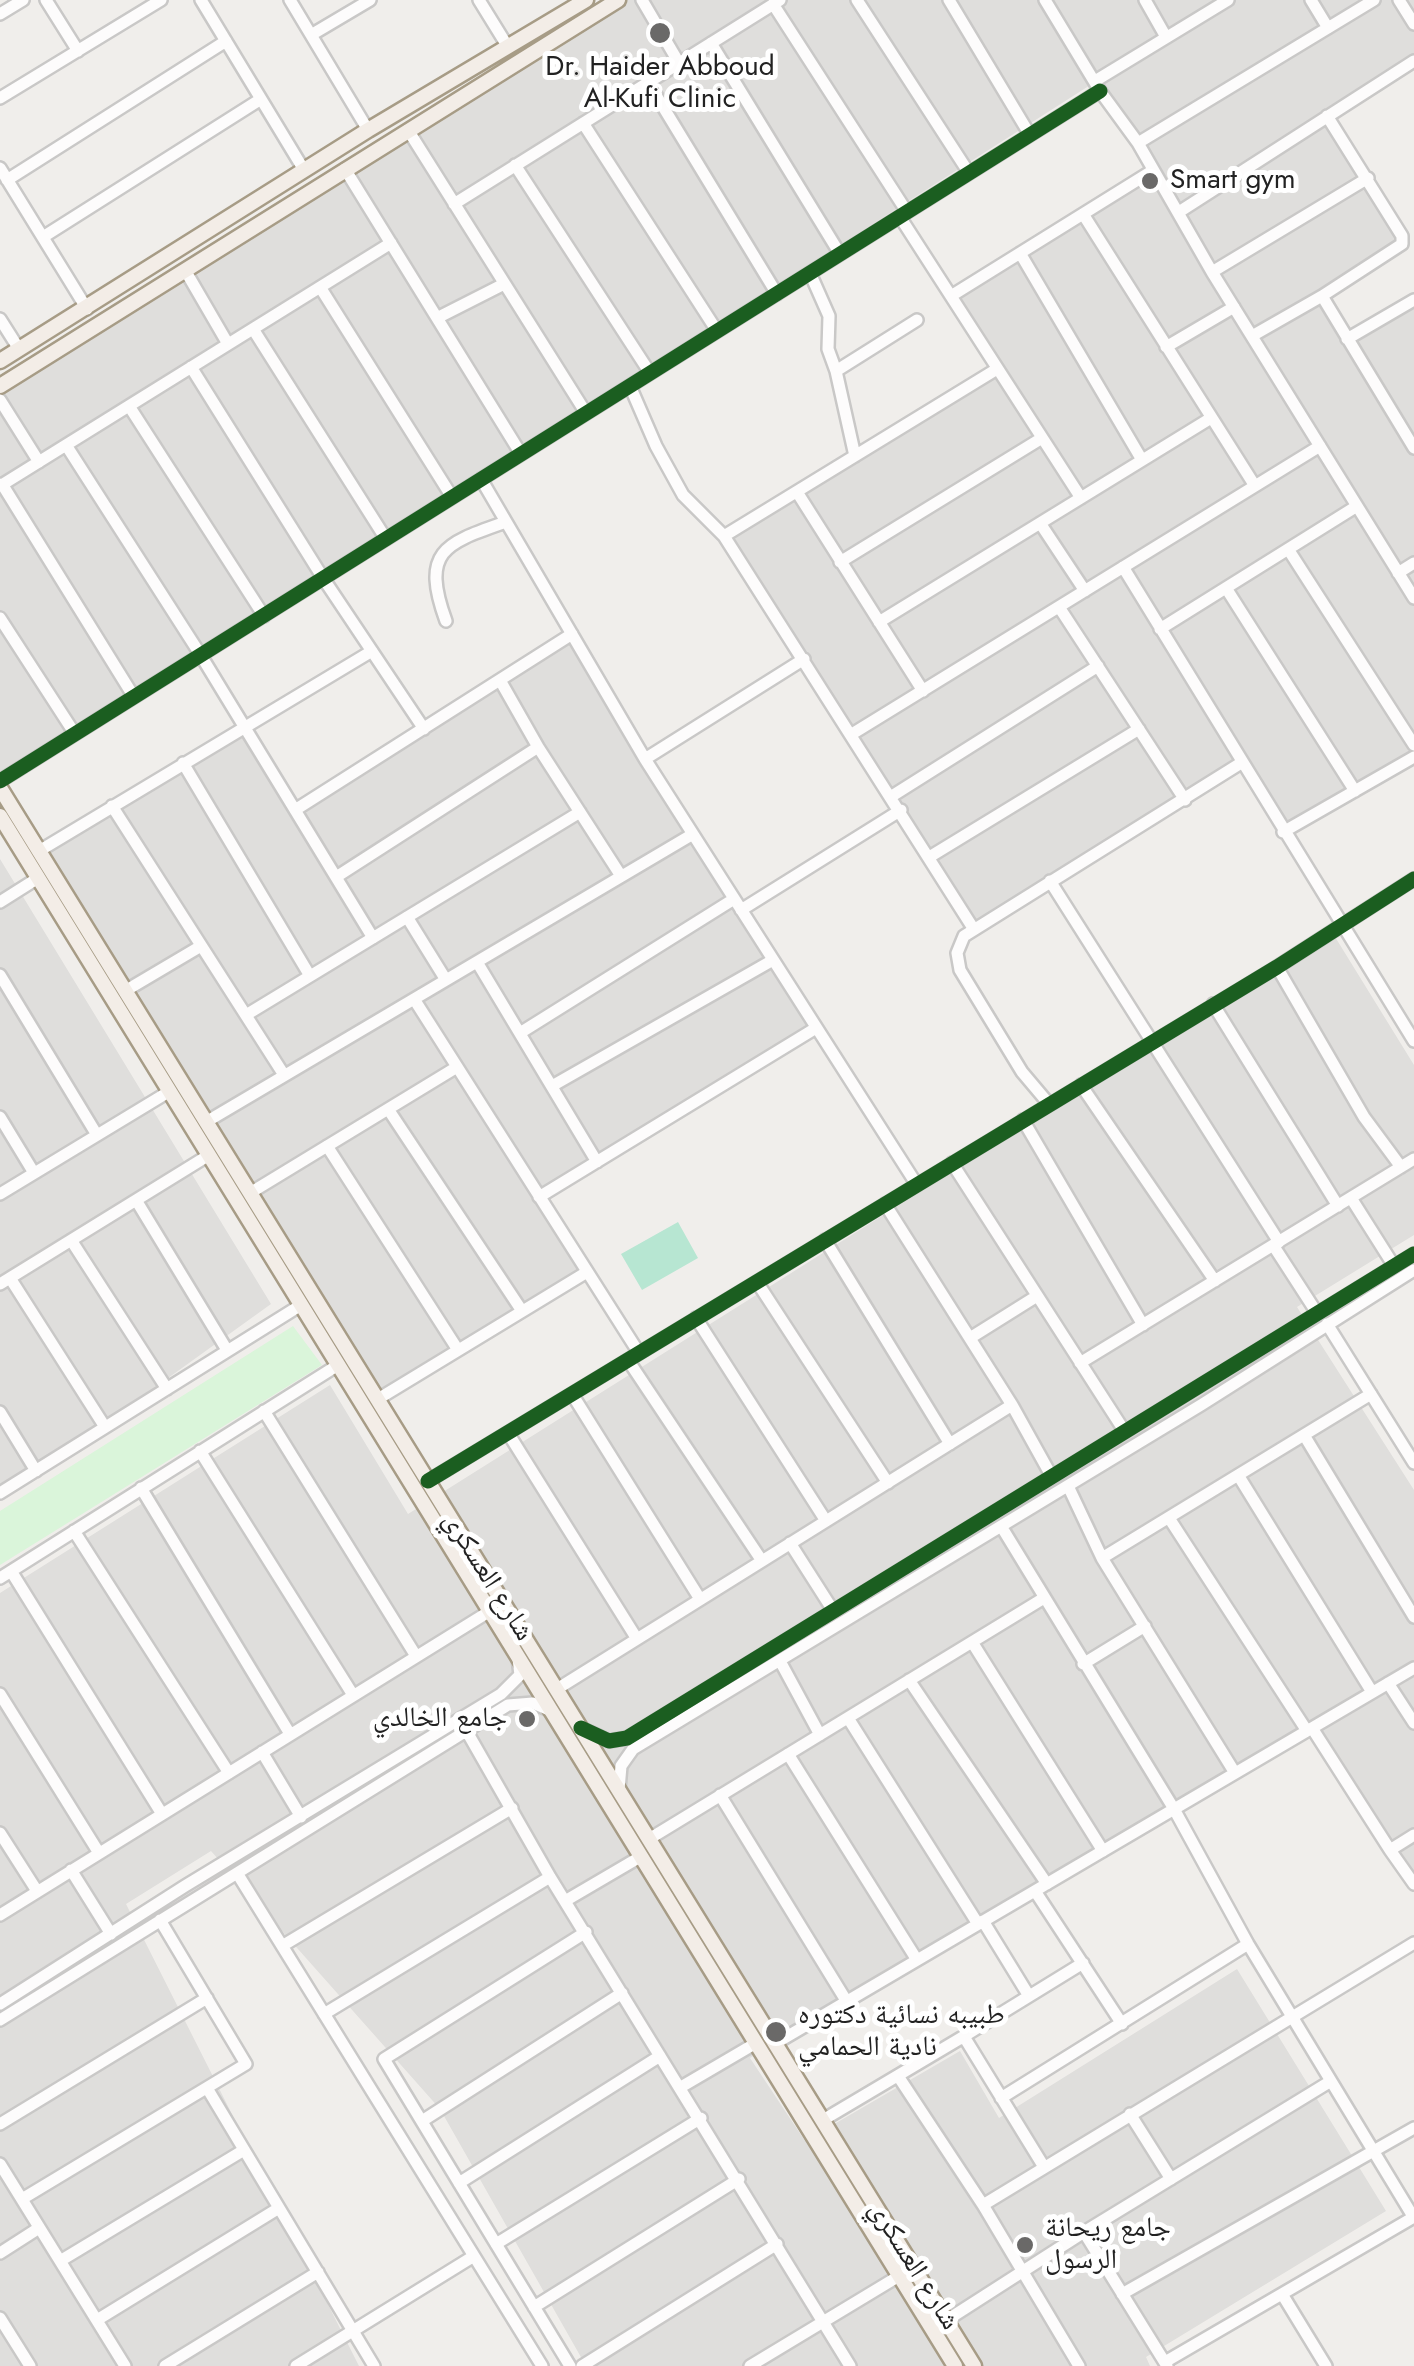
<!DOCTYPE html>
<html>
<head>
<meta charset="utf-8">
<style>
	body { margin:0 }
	canvas { display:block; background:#f0eeeb }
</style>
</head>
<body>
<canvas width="1414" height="2366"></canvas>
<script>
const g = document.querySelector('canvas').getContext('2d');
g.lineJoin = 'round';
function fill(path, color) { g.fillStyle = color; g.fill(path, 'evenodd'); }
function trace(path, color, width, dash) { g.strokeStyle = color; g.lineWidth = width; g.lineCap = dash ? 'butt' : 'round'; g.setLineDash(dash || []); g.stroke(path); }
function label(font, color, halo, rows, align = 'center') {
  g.font = font + ' Jost,"Noto Naskh Arabic",sans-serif'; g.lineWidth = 10; g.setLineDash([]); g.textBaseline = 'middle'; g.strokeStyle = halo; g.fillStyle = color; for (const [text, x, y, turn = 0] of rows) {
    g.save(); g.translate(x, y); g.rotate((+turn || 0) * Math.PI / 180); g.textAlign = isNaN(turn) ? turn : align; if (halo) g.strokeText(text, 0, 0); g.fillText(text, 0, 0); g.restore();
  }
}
fill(new Path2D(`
	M620,0H1414V61L1327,117L1402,244L1322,296L1348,339L1414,302V756L1283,832L1242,764L973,928L724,536L997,369L951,296L1152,171L1095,82L0,781V385Z
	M572,634L816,1028L540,1197L587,1272L378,1399L39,851L244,725L295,809Z
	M0,859L271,1304L100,1427L0,1492Z
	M1332,932L1414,1065V1235L1297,1307L1414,1490V1881L1401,1862L1392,1864L1309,1729L750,2058L805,2141L960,2051L999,2118L1237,1969L1386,2211L1146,2357L1150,2366H586L440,2109L211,1851L126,1904L359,2366H0V1593L330,1385L408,1514L947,1175L955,1166Z`), '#dfdedc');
fill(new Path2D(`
	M293,1326L322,1365L0,1565V1511Z`), '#daf5da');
fill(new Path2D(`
	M678,1222L698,1258L642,1290L621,1254Z`), '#b7e6d2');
const minor = new Path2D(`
	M46,0L78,51
	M201,0L304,170
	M290,0L368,130
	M479,0L508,47
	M642,0L679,63
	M857,0L969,173
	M949,0L1030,135
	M1045,0L1100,91L1138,143L1212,272L1414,598
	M1145,0L1166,37
	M1311,0L1328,28
	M1399,0L1414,24
	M773,4L907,212
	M0,14L23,0
	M311,35L370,0
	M711,43L840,254
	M1095,81L1228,0
	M648,82L777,294
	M0,98L161,0
	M583,123L717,331
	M408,130L586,413
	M1138,143L1374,0
	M515,165L650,373
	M0,168L87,309
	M345,169L521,454
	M7,180L226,41
	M454,204L780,0
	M1179,212L1414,61
	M1083,214L1255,486
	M900,217L1081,498
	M43,237L261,99
	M1020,253L1142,460
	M185,270L228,344
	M1212,272L1368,178
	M810,273L829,316L828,349L836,371L855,456
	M320,287L452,497
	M951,296L1152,171
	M1322,296L1414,448
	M437,318L504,284
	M0,319L19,349
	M253,329L386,539
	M1252,336L1322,296L1402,244V236L1327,116
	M1347,339L1414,300
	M1166,347L1234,307
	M191,367L323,578L424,729
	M836,371L917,320
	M630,386L656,446L683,495L724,536L973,928
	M0,400L39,462
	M129,406L264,616
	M66,445L200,654L373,938
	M481,479L645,759L917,1185
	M2,484L134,697
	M0,486L391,243
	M797,492L923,691
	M1040,523L1085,591
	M724,536L997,369
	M1288,549L1414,745
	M840,562L1042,438
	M1123,567L1414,1041
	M1398,573L1414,563
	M1226,588L1355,791
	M1059,607L1185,800
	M0,618L75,734
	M446,621C420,550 446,543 506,522
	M879,622L1211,418
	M1160,629L1357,506
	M501,682L538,747L621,876
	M852,734L1320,446
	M645,759L804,659
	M183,763L310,976
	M0,781L1100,91
	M892,796L1098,666
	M112,806L284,1075
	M295,810L572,634
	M1283,832L1414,757
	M39,851L372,651
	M931,856L1139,729
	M336,877L538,747
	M1050,881L1279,1242
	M0,902L38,878
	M741,910L901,810
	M407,917L446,980
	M477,962L597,1162
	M1277,967L1364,1117L1401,1167
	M0,975L97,1135
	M125,991L201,946
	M414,999L639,1353
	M1213,1004L1338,1206
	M246,1015L580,812
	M520,1033L734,899
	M1081,1085L1215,1281
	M552,1086L773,960
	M1049,1104L1022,1072L960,970L957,953L964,936L1241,763
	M388,1109L522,1311
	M0,1117L34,1173
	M1023,1120L1143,1325
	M206,1122L693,834
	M327,1146L458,1350
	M952,1163L1125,1432
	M250,1193L457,1067
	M0,1194L170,1091
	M539,1197L816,1028
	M1351,1198L1394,1266
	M136,1200L227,1350
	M885,1204L1012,1405L1052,1477
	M71,1240L167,1389
	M825,1240L950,1444
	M1273,1245L1317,1313
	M10,1278L105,1427
	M757,1282L888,1483
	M0,1284L209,1155
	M696,1318L826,1521
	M1327,1324L1414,1463
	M970,1338L1037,1296
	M628,1360L762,1561
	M1080,1363L1414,1159
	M572,1394L700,1599
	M378,1399L587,1272
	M264,1411L416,1656
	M0,1412L36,1471
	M508,1433L637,1639
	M1304,1435L1414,1617
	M200,1451L353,1695
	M1238,1475L1372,1692
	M428,1481L1277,967L1414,879
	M1068,1486L1102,1558L1235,1773
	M141,1488L290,1734
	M0,1493L301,1305
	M1169,1518L1307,1731
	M1001,1526L1174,1809L1248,1944L1414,2218
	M74,1531L229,1773
	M790,1543L834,1612
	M1102,1558L1371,1394
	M11,1571L162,1814
	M0,1578L338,1365
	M972,1642L1103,1851
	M780,1661L820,1735
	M1083,1664L1145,1626
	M909,1680L1047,1884
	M1388,1683L1414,1723
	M557,1689L1012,1405
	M0,1694L99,1853
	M848,1718L978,1924
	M581,1728L609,1741L627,1738L1414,1254
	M1312,1728L1390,1850L1414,1835
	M466,1730L550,1877L850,2366
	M262,1752L301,1817
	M788,1754L917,1960
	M619,1789L621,1766L633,1749L1201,1405L1414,1270
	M720,1795L847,2002
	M0,1833L37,1891
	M649,1839L1044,1598
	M1390,1850L1414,1884
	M71,1870L111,1934
	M237,1873L542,2366
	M1035,1891L1122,2024
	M565,1901L640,1857
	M0,1915L490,1611
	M983,1921L1029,1996
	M282,1946L512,1808
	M0,2004L185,1886L501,1694L520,1675L518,1658
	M324,2014L550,1877
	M0,2020L508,1705L533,1703L549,1710
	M961,2038L1083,1963
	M776,2043L1414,1668
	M898,2076L983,2205L1079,2366
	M681,2087L756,2043
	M207,2088L374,2366
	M1001,2098L1248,1944
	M1130,2114L1171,2179
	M823,2120L961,2038L966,2040L1044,2167
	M422,2121L622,1993
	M0,2124L207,1998
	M0,2164L125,2366
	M459,2183L660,2056
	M22,2199L246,2064L160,1920
	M983,2205L1414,1943
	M1084,2232L1167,2366
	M496,2244L701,2118
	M0,2253L39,2228
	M60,2261L244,2150
	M1122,2294L1414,2128
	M1282,2294L1326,2366
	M534,2307L739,2179
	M0,2318L30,2366
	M97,2320L279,2208
	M947,2320L1084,2232L1331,2081
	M1165,2362L1414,2217
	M165,2366L318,2272
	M296,2366L474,2256
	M570,2366L384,2059L586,1932
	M582,2366L777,2244
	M750,2366L899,2276`);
const major = new Path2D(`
	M0,361L368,130L586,0
	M0,386L618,0
	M0,788L974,2366
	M0,816L955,2366`);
trace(minor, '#c9c8c7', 16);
trace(major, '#a79c86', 19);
trace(minor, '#fdfcfc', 11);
trace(major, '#f3ede7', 14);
trace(new Path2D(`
	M0,781L1100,91
	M428,1481L1277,967L1414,879
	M581,1728L609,1741L627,1738L1414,1254`), '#1b5e20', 15);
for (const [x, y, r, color] of [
	[660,33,12,"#6a6968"],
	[1150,181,10,"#6a6968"],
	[527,1719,10,"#6a6968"],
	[776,2032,12,"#6a6968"],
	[1025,2245,10,"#6a6968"]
]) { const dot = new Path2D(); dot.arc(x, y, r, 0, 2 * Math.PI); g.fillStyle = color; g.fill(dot); trace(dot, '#fff', 4); }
label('28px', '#222', '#fff', [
	["Dr. Haider Abboud",660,68,"center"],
	["Al-Kufi Clinic",660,100,"center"],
	["Smart gym",1170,181],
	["جامع الخالدي",507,1719,"right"],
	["طبيبه نسائية دكتوره",798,2016],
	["نادية الحمامي",798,2048],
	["جامع ريحانة",1045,2229],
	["الرسول",1045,2261]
], 'left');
label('28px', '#222', '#fff', [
	["شارع العسكري",487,1577,58],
	["شارع العسكري",913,2266,58]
]);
</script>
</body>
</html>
